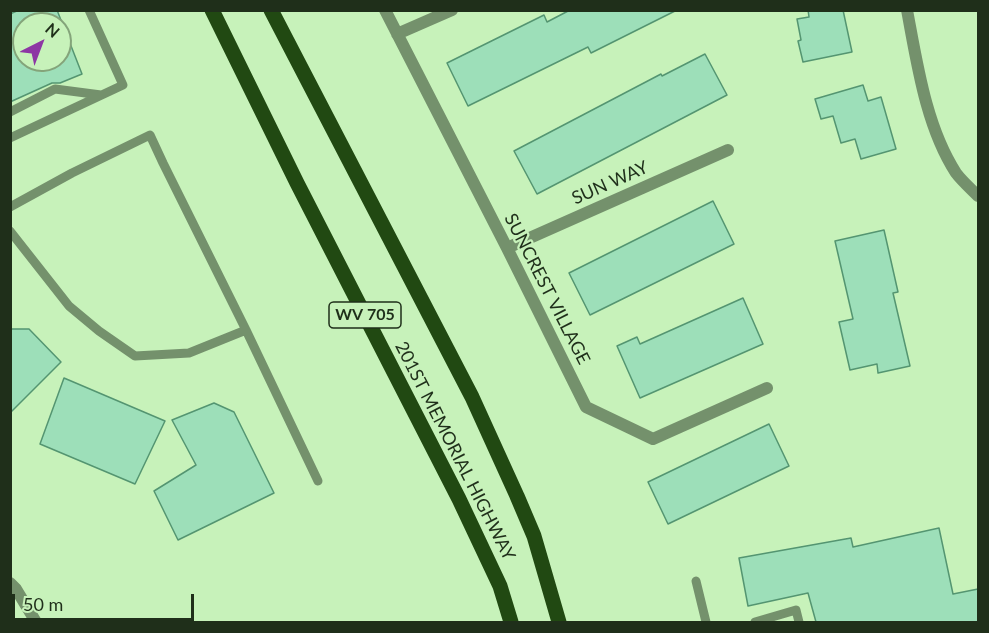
<!DOCTYPE html>
<html>
<head>
<meta charset="utf-8">
<style>
	body { margin:0 }
	#map { position:relative; width:989px; height:633px; overflow:hidden; background:#c7f2ba; font-family:Lato,sans-serif }
	canvas { display:block }
	.frame { position:absolute; inset:0; border:12px solid #1f2f1a; pointer-events:none }
	.north { position:absolute; left:12px; top:12px; width:60px; height:60px; box-sizing:border-box; background:#c7f2ba; border:2px solid #84a47a; border-radius:50%; rotate:42deg; font-size:16px; font-weight:700; line-height:24px; text-align:center; color:#1f2f1a }
	.north::after { content:''; display:block; margin:auto; width:21px; height:27px; background:#8d37a4; clip-path:polygon(50% 0,100% 100%,50% 72%,0 100%) }
	.scale { position:absolute; left:12px; top:594px; width:182px; height:27px; box-sizing:border-box; border:3px solid #1f2f1a; border-top:0; padding-left:8px; font-size:18px; line-height:21px; white-space:nowrap; color:#1f2f1a; -webkit-text-stroke:4px #c7f2ba; paint-order:stroke }
</style>
</head>
<body>
<div id="map">
<canvas width="989" height="633"></canvas>
<div class="frame"></div>
<div class="north">N</div>
<div class="scale">50 m</div>
</div>
<script>
const g = document.querySelector('canvas').getContext('2d');
g.lineJoin = 'round';
function fill(path, color) { g.fillStyle = color; g.fill(path, 'evenodd'); }
function trace(path, color, width, dash) { g.strokeStyle = color; g.lineWidth = width; g.lineCap = dash ? 'butt' : 'round'; g.setLineDash(dash || []); g.stroke(path); }
function label(font, color, halo, rows, align = 'center') {
  g.font = font + ' Lato,sans-serif'; g.lineWidth = 4.5; g.setLineDash([]); g.textBaseline = 'middle'; g.strokeStyle = halo; g.fillStyle = color; for (const [text, x, y, turn = 0] of rows) {
    g.save(); g.translate(x, y); g.rotate((+turn || 0) * Math.PI / 180); g.textAlign = isNaN(turn) ? turn : align; if (halo) g.strokeText(text, 0, 0); g.fillText(text, 0, 0); g.restore();
  }
}
const building = new Path2D(`
	M19,10H57L82,74L60,83H52L10,102V14ZM24,24H60V60H24Z
	M570,10H677L591,53L588,47L468,106L447,63L544,15L547,22Z
	M808,10H843L852,52L803,62L798,41L801,40L797,19L809,17Z
	M705,54L727,95L537,194L514,151L661,74L662,76Z
	M863,85L868,101L881,97L896,149L861,159L855,139L841,143L833,116L821,119L815,99Z
	M713,201L734,244L590,315L569,273Z
	M884,230L898,292L893,293L910,366L878,373L877,364L850,370L839,322L853,319L835,241Z
	M743,298L763,344L640,398L617,346L637,337L640,344Z
	M10,329H29L61,362L10,413Z
	M64,378L165,421L135,484L40,444Z
	M214,403L234,412L274,493L178,540L154,491L196,465L172,420Z
	M769,424L789,466L668,524L648,482Z
	M939,528L953,594L978,589V622H816L808,593L748,606L739,558L851,538L853,547Z`);
fill(building, '#9ddfb9');
trace(building, '#549571', 1.5);
trace(new Path2D(`
	M10,112L55,89L101,95
	M10,138L123,85L89,10
	M10,207L72,173L150,135L163,163L246,330
	M10,231L69,306L99,331L135,356L189,353L246,330L318,481
	M696,581L706,622
	M755,622L796,610L799,622`), '#74916c', 9);
trace(new Path2D(`
	M385,10L507,248L586,407L653,439L767,388
	M907,10C917,63 926,127 956,173C962,181 971,189 978,196
	M397,34L452,10
	M507,248L728,150
	M10,583L16,589L36,622`), '#74916c', 12);
trace(new Path2D(`
	M212,10L297,183L459,499L500,586L511,622
	M271,10L472,397L517,496L534,536L559,622`), '#214912', 15);
for (const [x, y, w] of [
	[365,315,72]
]) { const box = new Path2D(); box.roundRect(x - w / 2, y - 13, w, 26, 4.5); g.fillStyle = '#c7f2ba'; g.fill(box); trace(box, '#1f2f1a', 1.5); }
label('bold 16px', '#1f2f1a', null, [
	["WV 705",365,315]
]);
label('18px', '#1f2f1a', '#c7f2ba', [
	["SUN WAY",610,183,-24],
	["SUNCREST VILLAGE",547,289,63],
	["201ST MEMORIAL HIGHWAY",455,451,63]
]);
</script>
</body>
</html>
